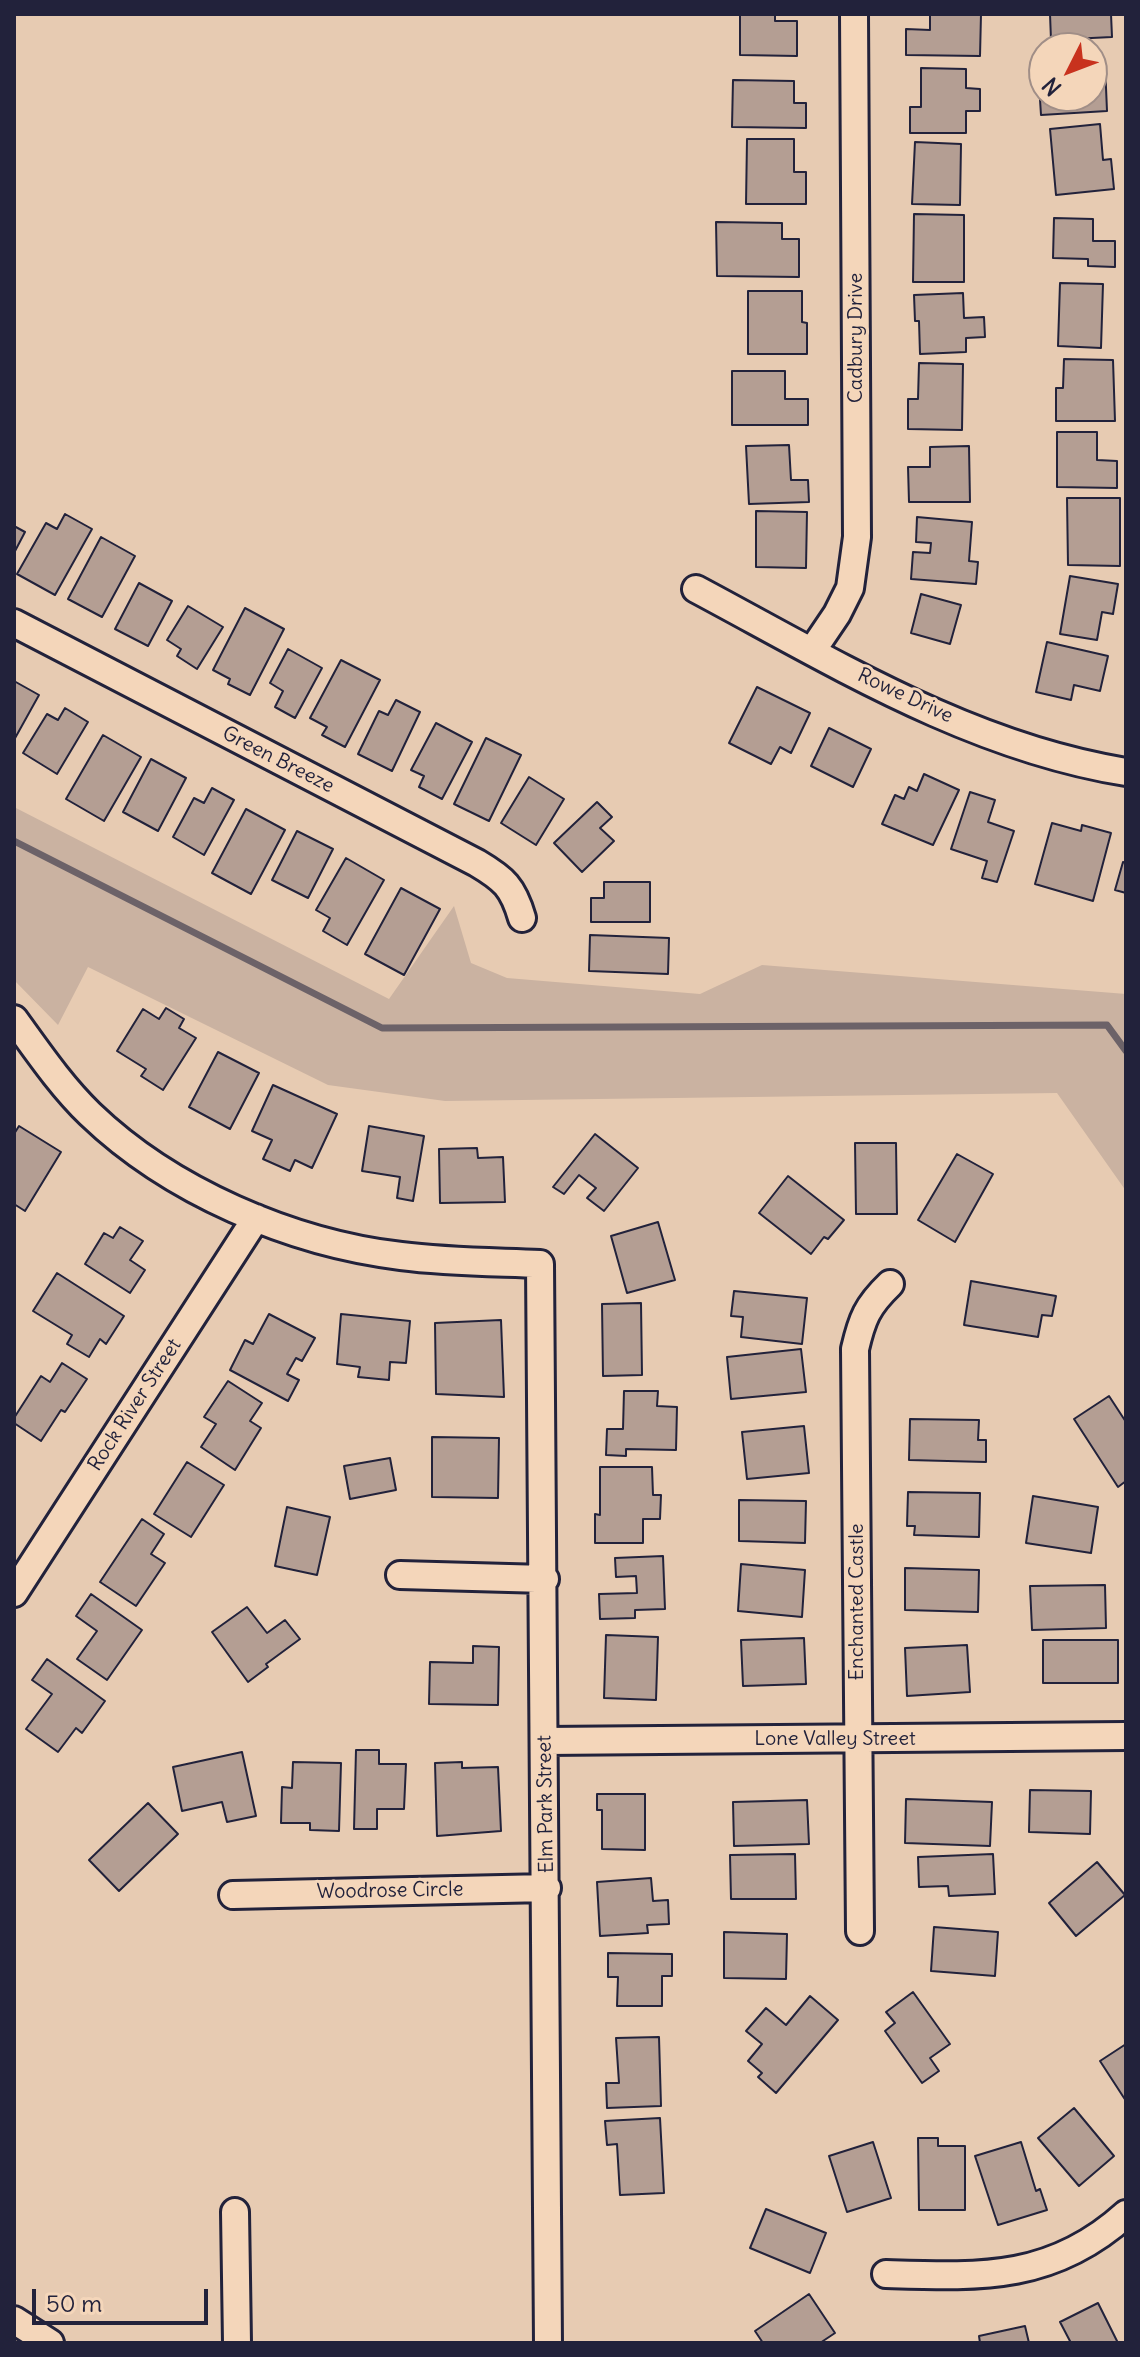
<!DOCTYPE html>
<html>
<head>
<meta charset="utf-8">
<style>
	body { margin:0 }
	#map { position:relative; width:1140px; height:2357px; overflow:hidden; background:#e7cbb2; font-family:Delius,sans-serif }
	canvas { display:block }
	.frame { position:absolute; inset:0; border:16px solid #22223b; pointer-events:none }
	.north { position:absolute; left:1028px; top:32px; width:80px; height:80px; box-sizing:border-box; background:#f4d6ba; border:2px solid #a08e87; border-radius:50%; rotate:228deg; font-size:22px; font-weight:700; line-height:32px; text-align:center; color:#22223b }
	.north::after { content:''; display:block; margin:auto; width:28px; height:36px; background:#c8321e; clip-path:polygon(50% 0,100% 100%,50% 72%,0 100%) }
	.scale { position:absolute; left:32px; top:2289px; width:176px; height:36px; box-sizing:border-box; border:4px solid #22223b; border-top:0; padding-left:10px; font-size:24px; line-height:28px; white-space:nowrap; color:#22223b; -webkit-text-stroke:6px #f4d6ba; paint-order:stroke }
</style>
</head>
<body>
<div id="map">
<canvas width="1140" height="2357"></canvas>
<div class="frame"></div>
<div class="north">N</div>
<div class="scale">50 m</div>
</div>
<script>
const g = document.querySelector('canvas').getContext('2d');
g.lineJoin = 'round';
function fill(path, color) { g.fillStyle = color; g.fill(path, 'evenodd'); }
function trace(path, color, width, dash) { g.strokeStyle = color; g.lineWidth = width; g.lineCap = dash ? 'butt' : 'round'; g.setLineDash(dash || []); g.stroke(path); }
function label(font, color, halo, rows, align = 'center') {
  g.font = font + ' Delius,sans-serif'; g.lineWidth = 6; g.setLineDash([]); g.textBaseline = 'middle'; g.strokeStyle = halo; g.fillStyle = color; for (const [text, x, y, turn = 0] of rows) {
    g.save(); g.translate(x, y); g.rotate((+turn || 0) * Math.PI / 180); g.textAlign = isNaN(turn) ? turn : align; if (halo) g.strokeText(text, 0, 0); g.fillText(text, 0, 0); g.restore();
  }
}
fill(new Path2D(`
	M14,807L389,999L454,906L471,963L507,978L700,994L762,965L1126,994V1191L1057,1093L445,1101L328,1085L88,967L58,1025L14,980Z`), '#cab2a1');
trace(new Path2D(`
	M14,841L382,1028L1107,1025L1126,1051`), '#6c6268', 7);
const building = new Path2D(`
	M740,14H775V21H797V56L740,55Z
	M930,14H981L980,56L906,55V29L930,30Z
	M1050,14H1111L1112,37L1051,40Z
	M1105,64L1107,111L1041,115L1038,68L1044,67V96H1092V65Z
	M921,68L966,69V88L980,89V111H966V133H910V107H921Z
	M733,80L794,81V103H806V128L732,127Z
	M1100,124L1103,160L1111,159L1114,189L1056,195L1050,129Z
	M747,139H794V172H806V204H746Z
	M915,142L961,144L960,205L912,204Z
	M914,214L964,215V282H913Z
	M1054,218L1093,219V241H1115V267L1088,266V259L1053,258Z
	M716,222L782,223V239H799V277L717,276Z
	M1060,283L1103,284L1101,348L1058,346Z
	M748,291H802V322L807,323V354H748Z
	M963,293L964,318L984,317L985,337L966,338V352L920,354L919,321H915L914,295Z
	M1064,359L1113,360L1115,421H1056V388H1063Z
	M919,363L963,364L962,430L908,429V399H918Z
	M732,371H785V399H808V425H732Z
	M1057,432H1097V460L1117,461V488L1057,487Z
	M789,445L791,480H808L809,502L749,504L746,446Z
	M969,446L970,502H909L908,467H930V447Z
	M1067,498H1120V566L1068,565Z
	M756,511L807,512L806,568L756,567Z
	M65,514L92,529L55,595L17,574L46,523L57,529Z
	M917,517L972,522L969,561L978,562L976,584L911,579L913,552L930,553L931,543L916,542Z
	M14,526L25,532L14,553Z
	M101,537L135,556L102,617L68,599Z
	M1070,576L1118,584L1113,614L1102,612L1097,640L1060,634Z
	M139,583L172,601L148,646L115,629Z
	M921,594L961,605L950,644L911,633Z
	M188,606L223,627L197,669L177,656L181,649L167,640Z
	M245,608L284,629L250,695L228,684L230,679L213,670Z
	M1047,642L1108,656L1100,691L1074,685L1071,700L1036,692Z
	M288,649L322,668L295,718L275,707L283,691L270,683Z
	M341,660L380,680L345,747L322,735L327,727L310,718Z
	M14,681L39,695L14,740Z
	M757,687L810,713L791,753L780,747L771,764L729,743Z
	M396,700L420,712L392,771L358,754L379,711L388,715Z
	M65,708L88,722L57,774L23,753L47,714L58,720Z
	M436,723L472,742L442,799L419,787L424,776L411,770Z
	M829,728L871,749L853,787L811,766Z
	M103,735L141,757L104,821L66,799Z
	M486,738L521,755L489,821L454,804Z
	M151,759L186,778L158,831L123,812Z
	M924,774L959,790L933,845L882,824L895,795L904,799L909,787L917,791Z
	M529,777L564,799L536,845L501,823Z
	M212,788L234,800L204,855L173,837L194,798L204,803Z
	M970,792L995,800L988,822L1014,831L997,882L982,878L987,861L951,849Z
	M597,802L612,817L600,828L614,841L582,872L554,843Z
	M246,809L285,830L251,894L212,873Z
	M1052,823L1081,831L1082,825L1111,833L1093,901L1035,884Z
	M297,831L333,849L308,898L272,880Z
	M346,858L384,880L347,945L323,931L330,918L316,910Z
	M1123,862L1126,863V893L1115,890Z
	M604,882H650V922H591V898H604Z
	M401,888L440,909L404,975L365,954Z
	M590,935L669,938L668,974L589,971Z
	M166,1008L184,1019L179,1028L196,1038L163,1090L141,1076L146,1069L117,1051L143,1009L159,1019Z
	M218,1052L259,1073L230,1129L189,1107Z
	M273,1085L337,1114L312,1168L295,1160L290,1171L263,1159L272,1140L252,1131Z
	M19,1126L61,1152L25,1211L14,1204V1134Z
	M369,1126L424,1136L413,1201L397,1198L400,1177L362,1171Z
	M595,1134L638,1168L604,1211L587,1198L596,1188L579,1175L564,1194L553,1187Z
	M855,1143H896L897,1214H856Z
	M477,1148L478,1158L503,1157L505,1202L440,1203L439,1149Z
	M957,1154L993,1174L955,1242L918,1220Z
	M788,1176L844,1220L828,1239L824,1237L811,1254L759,1213Z
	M658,1222L675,1280L627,1293L611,1236Z
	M120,1227L143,1241L130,1260L145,1270L130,1293L85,1264L104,1233L113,1238Z
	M57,1273L124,1316L106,1344L100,1339L89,1357L67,1344L72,1335L33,1311Z
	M971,1281L1056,1296L1052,1316L1042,1315L1038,1337L964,1325Z
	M734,1291L807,1298L802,1344L741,1337L743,1317L731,1316Z
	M641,1303L642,1375L603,1376L602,1304Z
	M269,1314L315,1338L302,1361L296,1358L287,1374L299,1380L288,1401L230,1370L245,1340L253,1344Z
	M341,1314L410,1321L406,1363L390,1362L389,1380L358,1377L360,1367L337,1364Z
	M501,1320L504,1397L436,1394L435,1323Z
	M801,1349L806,1392L731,1399L727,1357Z
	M62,1363L87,1379L65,1412L61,1410L41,1441L14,1423V1418L41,1376L50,1382Z
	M228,1381L262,1403L250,1421L261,1428L235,1470L201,1447L216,1424L204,1417Z
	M624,1391H658L657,1406L677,1407L676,1450L626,1449V1456L606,1455L607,1429H623Z
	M1109,1396L1126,1422V1481L1118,1487L1074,1419Z
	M910,1419L979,1420L978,1440H986V1462L909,1460Z
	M804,1426L809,1473L747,1479L742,1432Z
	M432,1437L499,1438L498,1498L432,1497Z
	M390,1458L396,1490L350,1499L344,1466Z
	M187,1462L224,1485L191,1537L154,1514Z
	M600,1467H652L653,1495H661L660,1519H643V1543H595V1514L600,1515Z
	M908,1492L980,1493L979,1537L914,1535L915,1526H907Z
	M1033,1496L1098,1507L1091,1553L1026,1543Z
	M739,1500L806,1501L805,1543L739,1541Z
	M287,1507L330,1517L317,1575L275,1566Z
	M142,1519L164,1534L151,1554L165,1563L136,1606L100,1582Z
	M663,1556L665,1609L635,1610V1618L600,1619L599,1594L637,1593L636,1576L616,1577L615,1558Z
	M741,1564L805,1570L802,1617L738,1611Z
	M905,1568L979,1570L978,1612L905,1610Z
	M1105,1585L1106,1628L1032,1630L1030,1586Z
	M91,1594L142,1630L107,1680L77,1659L97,1631L76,1616Z
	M247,1607L267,1633L285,1620L300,1639L266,1664L268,1667L248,1682L212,1632Z
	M606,1635L658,1637L656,1700L604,1698Z
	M804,1638L806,1684L743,1686L741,1640Z
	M1043,1640H1118V1683H1043Z
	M967,1645L970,1692L907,1696L905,1648Z
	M473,1646L499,1647L498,1705L429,1704L430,1662L473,1663Z
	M47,1659L105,1701L82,1733L76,1728L58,1752L26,1729L52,1694L32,1680Z
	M356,1750H379V1764H406L404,1809H377V1829H354Z
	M242,1752L256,1816L227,1822L222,1802L182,1811L173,1767Z
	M293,1762L341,1763L339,1831L310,1830V1823H281L282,1787L292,1788Z
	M462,1762V1768L498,1767L501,1831L437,1836L435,1763Z
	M1030,1790L1091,1791L1090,1834L1029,1832Z
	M597,1794H645V1850L602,1849V1810H597Z
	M906,1799L992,1802L990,1846L905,1843Z
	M807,1800L809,1844L734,1846L733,1802Z
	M148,1803L178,1834L119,1891L89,1860Z
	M795,1854L796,1899H731L730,1855Z
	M993,1854L995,1894L949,1896L948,1886L919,1887L918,1857Z
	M1097,1862L1125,1895L1076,1936L1049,1903Z
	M651,1878L653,1901L668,1900L669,1924L647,1925L648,1933L600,1936L597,1882Z
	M934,1927L998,1932L995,1976L931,1971Z
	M724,1932L787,1934L786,1979L724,1978Z
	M608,1953L672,1954V1976H662V2006H617L618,1977H608Z
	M913,1992L950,2044L930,2058L939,2071L922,2083L885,2031L895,2023L886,2012Z
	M810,1996L838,2020L776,2093L758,2077L762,2073L748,2061L762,2044L746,2031L766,2008L786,2025Z
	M659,2037L661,2106L607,2108L606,2083H619L616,2038Z
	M1126,2044V2101L1100,2061Z
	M1074,2108L1114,2156L1079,2186L1038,2138Z
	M660,2118L664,2193L620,2195L617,2144L607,2145L605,2121Z
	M918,2138H938V2146H965V2210H919Z
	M873,2142L891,2198L847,2212L829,2156Z
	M1021,2142L1036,2191L1040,2189L1047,2210L998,2225L975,2156Z
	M766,2209L826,2233L810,2273L750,2248Z
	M809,2294L835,2333L820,2343H763L755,2331Z
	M1098,2303L1118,2343H1071L1060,2322Z
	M1025,2326L1029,2343H980L979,2336Z`);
fill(building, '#b49e93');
trace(building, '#22223b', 2);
const minor = new Path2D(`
	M696,589C833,662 970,747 1126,772
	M14,623L477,863C504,879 513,887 522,918
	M812,651L837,614L850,588L857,537L854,14
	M14,1019C38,1052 61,1086 90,1114C170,1191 291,1243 401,1256C447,1262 494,1262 540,1264L548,2343
	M400,1575L545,1579
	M14,1593L256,1218
	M545,1741L1126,1736
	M233,1895L547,1888
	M860,1931L855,1349C862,1319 867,1306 890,1284
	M235,2212L237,2343
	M886,2274C980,2277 1052,2281 1126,2214
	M14,2320L50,2343`);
trace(minor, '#22223b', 32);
trace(minor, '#f4d6ba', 26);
label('20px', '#22223b', '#f4d6ba', [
	["Cadbury Drive",856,338,-90],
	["Rowe Drive",905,696,25],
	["Green Breeze",278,760,27],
	["Rock River Street",135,1405,-57],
	["Enchanted Castle",857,1602,-90],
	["Lone Valley Street",835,1739],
	["Elm Park Street",546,1804,-91],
	["Woodrose Circle",390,1891,-1]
]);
</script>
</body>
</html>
